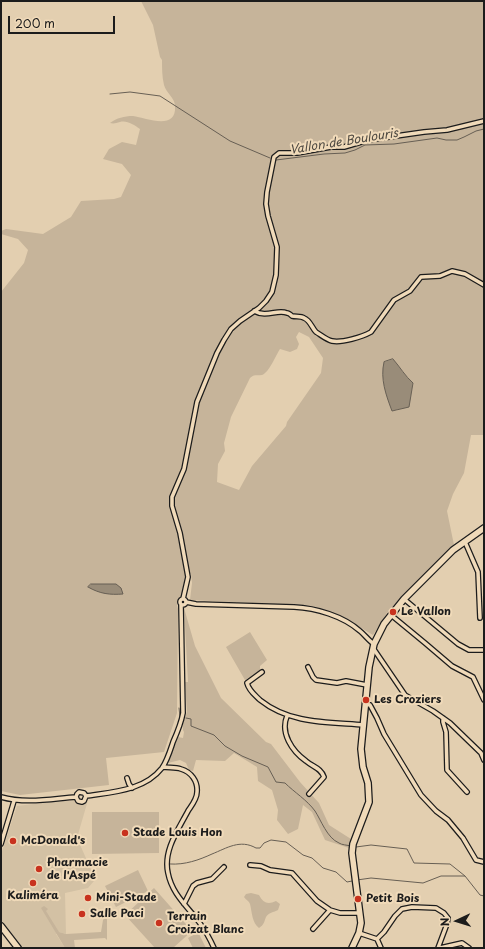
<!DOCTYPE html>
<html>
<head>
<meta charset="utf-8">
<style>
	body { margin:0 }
	#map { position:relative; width:485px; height:949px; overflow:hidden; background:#e3cfb0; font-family:"Playpen Sans",sans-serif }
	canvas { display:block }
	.frame { position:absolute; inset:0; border:2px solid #1c1c1c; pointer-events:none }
	.north { position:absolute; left:437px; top:901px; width:40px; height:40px; -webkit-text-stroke:3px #f0dab9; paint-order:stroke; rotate:266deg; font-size:11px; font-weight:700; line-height:16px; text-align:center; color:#1c1c1c }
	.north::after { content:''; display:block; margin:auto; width:14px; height:18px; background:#1c1c1c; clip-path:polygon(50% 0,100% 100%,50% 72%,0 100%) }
	.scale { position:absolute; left:8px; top:16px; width:107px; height:18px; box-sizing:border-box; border:2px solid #1c1c1c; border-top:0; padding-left:5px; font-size:12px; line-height:14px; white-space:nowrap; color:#1c1c1c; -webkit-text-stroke:3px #f0dab9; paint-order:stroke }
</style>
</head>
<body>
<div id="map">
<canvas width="485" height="949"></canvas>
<div class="frame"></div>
<div class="north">N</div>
<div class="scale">200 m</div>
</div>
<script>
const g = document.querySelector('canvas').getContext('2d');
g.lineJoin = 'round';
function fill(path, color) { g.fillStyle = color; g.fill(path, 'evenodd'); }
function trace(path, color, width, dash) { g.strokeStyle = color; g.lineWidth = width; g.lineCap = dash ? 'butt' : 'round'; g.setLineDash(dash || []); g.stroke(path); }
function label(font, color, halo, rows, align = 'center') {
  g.font = font + ' "Playpen Sans",sans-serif'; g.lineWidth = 4; g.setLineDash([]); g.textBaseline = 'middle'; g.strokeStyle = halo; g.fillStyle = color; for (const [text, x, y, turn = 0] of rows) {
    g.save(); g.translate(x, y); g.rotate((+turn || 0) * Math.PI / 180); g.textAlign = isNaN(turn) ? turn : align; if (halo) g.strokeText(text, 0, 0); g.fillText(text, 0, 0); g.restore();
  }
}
fill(new Path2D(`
	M88,800L77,838L93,874L94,881L88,888L65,893L66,934L59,932L56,934L65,948H22L1,923V854L17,806L58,801Z`), '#d3c1a4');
fill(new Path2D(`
	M141,1H484V435H471L464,473L453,494L447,511L454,545L387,613L373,635L339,615L313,607L295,605L190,600L192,583L191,574H186C186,579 186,589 183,594C178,602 176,599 178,609L177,713L164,752L106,758L109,785L20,795L1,791V292L24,263L28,250L18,239L1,234V231L6,229L43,234L71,217L81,201L114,199L121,197L131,175L122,164L103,159L109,149L122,142L136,145L140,129C134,125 127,120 120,122C116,123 114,124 110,123C117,118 124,116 133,116C146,118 177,131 175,106C175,98 166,93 164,85C162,77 162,68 162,60L160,57L153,25ZM299,332L309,337L323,358L321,373L287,422L286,426L252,466L239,490L217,482L218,464L225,451L224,443L231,417L250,378C254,374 257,376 262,375C269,373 276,355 280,349L290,352L297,349L299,344L296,337ZM393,359C400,367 405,376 413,383C411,397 410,410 392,411L383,382L384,362Z
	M184,608L195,646L221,698L266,742L271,744L300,782L319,803L329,825L351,839L349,848L325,840L312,812L303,805L298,829L288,834L277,820L278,810L272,790L258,781L257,767L234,753L225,761L196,760L193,771L189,770L186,763L180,760L168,763L178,737L183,738L184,732L183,730V724L187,712L185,682H188Z
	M250,632L267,660L260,666V671L245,680L226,647Z
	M92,812H159V853L92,854Z
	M138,870L148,891L116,907L105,886Z
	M154,888L192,931L173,948H155L125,915Z
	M251,893L259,895C263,903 268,905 276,901L280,904L278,910C274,912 268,913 266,917C264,922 264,925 259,928C252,923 252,912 250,904C249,901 246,900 244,897L246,894Z
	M44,906L48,909L46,911L59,932L66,934L101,932L104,914L107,919V940L105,938L74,940L75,948H65L41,908Z
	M198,932L206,948H193L188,938Z`), '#c6b49a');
const water = new Path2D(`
	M393,359C400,367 405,376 413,383L409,407L392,411C386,395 380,379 384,362Z
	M91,584H116L121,588L123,594C110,595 100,594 88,587Z`);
fill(water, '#998c79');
trace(water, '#675f54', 1);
trace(new Path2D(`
	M110,94L130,92L160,96L230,141L270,158
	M276,160L324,154L345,153L355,150L365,145L394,144L437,138L446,140H457L464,137L476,131L484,129
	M179,708L180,717
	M186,718L191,719V726L214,735L225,746L242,756L268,767L276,782L285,783C294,792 307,800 315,811C321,820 327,838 339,843C342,845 347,845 351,846
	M356,847L371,845L407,849L414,863L450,864L465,876
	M170,864C185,865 199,860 212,854C227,848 240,839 256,848H260L264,843L271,840L286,842L303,855L312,858L323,868L336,872L347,882L352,881
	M357,880L371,878L423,883L441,876H465L480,895L484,896`), '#675f54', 1);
const street = new Path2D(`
	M254,311C267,318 277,309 287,313C288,313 291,315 292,316C296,317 301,316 304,318C310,320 312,328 316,332C321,335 327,340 332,341C342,343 362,337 371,332L394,300L410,291L421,277L440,276L452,271L465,274L484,285
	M465,542L478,572L480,618
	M180 602a3 3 0 1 1 6 0a3 3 0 1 1-6 0Z
	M183,599L188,577L180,533L172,506V497L184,469L197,402L217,353L224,340L231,329L240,321L259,308L266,301L272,292L276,275L277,247L268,216L266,204L267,192L274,157L279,153H297L331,147H344L368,140L424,132L447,130L484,121
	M404,599L458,644L469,650H484
	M186,602L196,604L294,607C316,608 343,616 360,631C365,635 369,641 374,644
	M391,615L425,643L452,666L473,677L484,700
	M373,648L405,695L433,711L450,723L481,753L484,760
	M308,667L313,677L316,680L337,683L346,681L367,685
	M262,672L247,683C249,691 255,695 260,700C290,724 327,722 364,725
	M365,704L370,705L377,718L384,734L421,795L436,811L448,820L463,838L476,860L484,862
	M287,716C280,733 292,751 306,761C313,767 321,768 324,777L309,794
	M443,718V722L446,732L447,770L467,792
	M163,767C169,768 175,767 181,769C191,772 198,781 197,792C197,799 192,805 188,811C178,830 163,851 168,873C172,894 187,906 199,922C205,930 210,939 214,948
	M127,778L129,784L132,788
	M86,796C112,792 144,791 162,768C167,761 170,751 173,742C177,733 181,724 183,713L181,605
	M1,797C26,804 50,799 76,797
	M76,797L78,801L82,802L84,801L86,796
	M76,797L77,794L79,792L84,793L86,796
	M1,844L14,801
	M250,865L261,866L270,870L292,873L317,901L330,910L340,913H360
	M184,904L193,886L197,883L212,879L224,867
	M313,929L330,910
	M359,933L377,939
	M377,939L384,932L395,916L402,909L412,907L436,908L444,913L448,918L447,924L438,948
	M377,939L381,948
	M440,948L462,943L469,948`);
const secondary = new Path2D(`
	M1,926L18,948
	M352,948L359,933L361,923L352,853L353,844L369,802L368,783L363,767L361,749L369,667L374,644L384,624L404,599L453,550L484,528`);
trace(street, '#1c1c1c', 6);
trace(secondary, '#1c1c1c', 8);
trace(street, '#f0dab9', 3.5);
trace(secondary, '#f0dab9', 5.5);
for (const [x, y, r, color] of [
	[393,612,4,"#c8321e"],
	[366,700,4,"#c8321e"],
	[125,833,4,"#c8321e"],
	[13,841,4,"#c8321e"],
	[39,869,4,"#c8321e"],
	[33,883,4,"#c8321e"],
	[88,898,4,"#c8321e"],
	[358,899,4,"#c8321e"],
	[82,914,4,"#c8321e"],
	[159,923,4,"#c8321e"]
]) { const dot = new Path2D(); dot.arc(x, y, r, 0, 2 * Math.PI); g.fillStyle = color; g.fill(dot); trace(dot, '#f0dab9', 1.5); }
label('bold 11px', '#1c1c1c', '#f0dab9', [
	["Le Vallon",401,612],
	["Les Croziers",374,700],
	["Stade Louis Hon",133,833],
	["McDonald's",21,841],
	["Pharmacie",47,863],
	["de l'Aspé",47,876],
	["Kaliméra",33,896,"center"],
	["Mini-Stade",96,898],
	["Petit Bois",366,899],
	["Salle Paci",90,914],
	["Terrain",167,917],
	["Croizat Blanc",167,930]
], 'left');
label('italic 12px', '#4e4941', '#f0dab9', [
	["Vallon de Boulouris",344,142,-9]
]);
</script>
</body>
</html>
